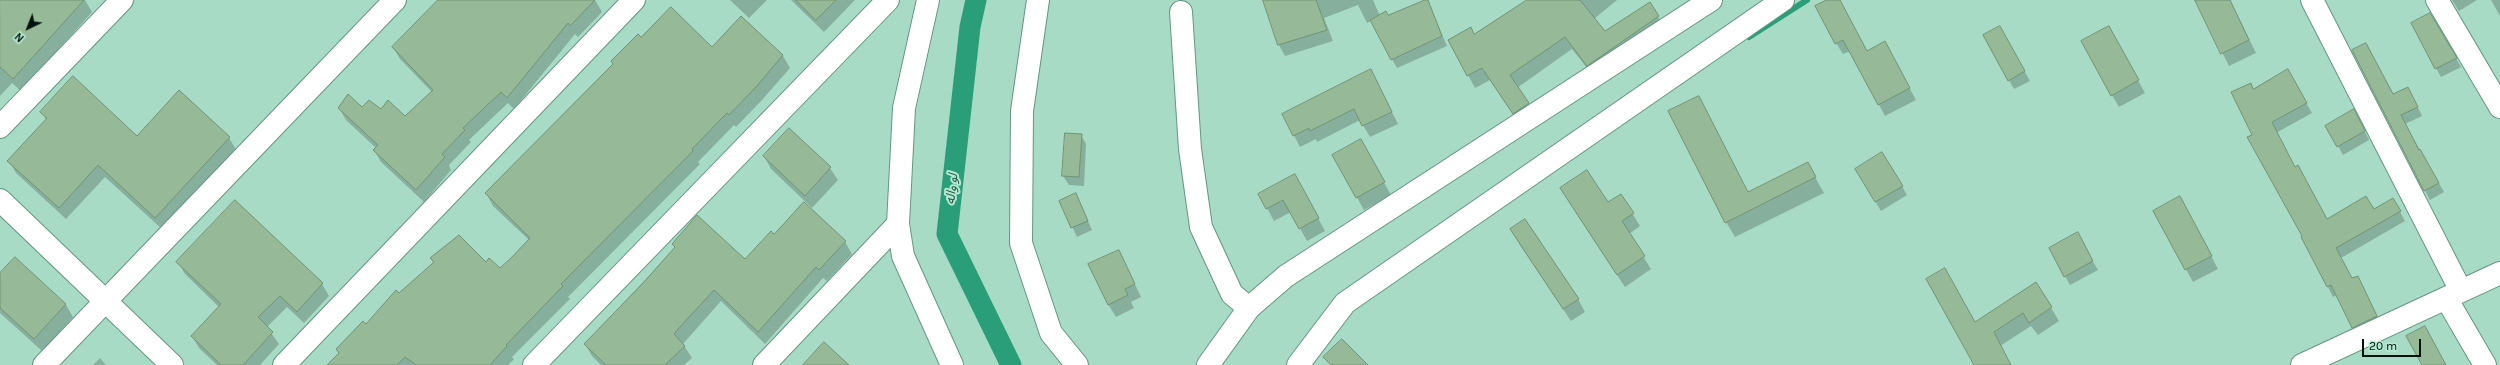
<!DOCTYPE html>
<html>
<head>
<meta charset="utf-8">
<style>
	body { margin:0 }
	#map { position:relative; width:2500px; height:365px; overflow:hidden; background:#a8dbc5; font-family:Karla,sans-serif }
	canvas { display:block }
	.north { position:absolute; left:8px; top:8px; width:40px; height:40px; -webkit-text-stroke:3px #b4e8d2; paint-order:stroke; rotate:223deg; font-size:11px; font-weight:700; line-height:16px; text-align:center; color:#01120a }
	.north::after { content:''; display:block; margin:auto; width:14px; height:18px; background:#01120a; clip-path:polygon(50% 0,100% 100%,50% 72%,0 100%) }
	.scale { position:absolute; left:2362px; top:339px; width:59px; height:18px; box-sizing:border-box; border:2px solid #01120a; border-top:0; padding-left:5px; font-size:12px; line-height:14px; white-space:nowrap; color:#01120a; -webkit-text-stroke:3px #b4e8d2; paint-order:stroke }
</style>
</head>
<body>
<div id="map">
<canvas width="2500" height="365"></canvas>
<div class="north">N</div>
<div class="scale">20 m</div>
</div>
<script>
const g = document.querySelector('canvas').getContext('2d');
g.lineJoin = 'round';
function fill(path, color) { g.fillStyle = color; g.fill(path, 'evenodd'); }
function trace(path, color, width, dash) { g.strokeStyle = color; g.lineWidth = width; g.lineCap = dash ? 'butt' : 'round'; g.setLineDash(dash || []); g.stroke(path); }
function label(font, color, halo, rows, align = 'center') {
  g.font = font + ' Karla,"Noto Sans Arabic",sans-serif'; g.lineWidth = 4; g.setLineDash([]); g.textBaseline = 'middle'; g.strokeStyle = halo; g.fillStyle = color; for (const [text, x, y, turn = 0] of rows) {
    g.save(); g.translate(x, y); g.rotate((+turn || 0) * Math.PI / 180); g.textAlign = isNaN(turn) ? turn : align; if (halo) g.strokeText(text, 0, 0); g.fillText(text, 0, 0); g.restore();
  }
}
fill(new Path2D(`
	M0,0H85L92,12L21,91L12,83L0,96Z
	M439,0H595L602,12L578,37L575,34L514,109L508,103L469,140L471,142L449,165L451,170L424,202L381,162L374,150L376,148L346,120L339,108H362L405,117L432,92L400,59L393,47Z
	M730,0H767L749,18Z
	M791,0H855L824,32Z
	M1264,0H1373L1380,16H1388L1427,0L1447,46L1397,68L1371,21L1367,23L1358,5L1324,18L1333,41L1285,56L1279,45Z
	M1529,0H1617L1594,19L1605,33L1649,3L1666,29L1595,78L1572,49L1517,88L1535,117L1521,126L1490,80L1475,88L1449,40L1474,36Z
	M1829,0H1839L1867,52L1891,54L1916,100L1885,116L1850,51L1843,54L1836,43Z
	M2196,0H2230L2256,53L2229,66Z
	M2452,0H2477L2459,11Z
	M2491,0H2500V16Z
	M2430,14L2461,67L2441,77L2436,68Z
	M741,18L783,56L790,68L762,100L736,127L734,125L698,162L700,164L568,297L570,299L512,357L514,359L508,365H329L366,325L434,264L431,259L486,263L500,270L529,240L493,206L486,193L641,38L712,49Z
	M2000,27L2030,81L2014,89L1984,36Z
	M2116,40L2145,93L2119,107L2112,95Z
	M2366,44L2393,96L2413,97L2422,116L2405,124L2444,192L2430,200L2353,51Z
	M1371,70L1398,124L1370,137L1360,120L1317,142L1316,139L1300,147L1283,114Z
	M2288,71L2312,113L2276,133L2295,168L2327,220L2374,210L2393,199L2405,221L2341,258L2352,279L2363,287L2382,326L2359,337L2337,295L2333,297L2328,287L2253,135L2250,84L2253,90Z
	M179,92L229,138L237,151L163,230L105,177L66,219L16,173L9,161L46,120L42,112L137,137Z
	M2359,120L2369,140L2343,155L2327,126Z
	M1081,135L1086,144L1084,186L1069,185L1063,176Z
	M1360,140L1391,195L1364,210L1333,155Z
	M764,156L830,168L838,180L812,208L771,169Z
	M1807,163L1824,193L1735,237L1726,222L1748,193Z
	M1861,178L1902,186L1907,195L1881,211Z
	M1302,188L1325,231L1307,241L1291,212L1274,221L1260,195Z
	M1621,195L1640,226L1629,234L1651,269L1625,287L1568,201L1608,203Z
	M1060,201L1080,203L1092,230L1077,237Z
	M804,204L845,242L852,254L827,281L823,278L765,344L721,301L683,344L692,358L684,365H601L592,356L585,344L675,248L673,244L745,260L775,235Z
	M2187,210L2218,269L2193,282L2154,211Z
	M1518,242L1578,299L1585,312L1571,321Z
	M2082,243L2098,270L2070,285L2065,276Z
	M1119,251L1141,297L1131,302L1134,308L1116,317L1108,304Z
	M15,258L66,305L73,317L42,351L0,313V275Z
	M178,262L322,284L329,296L304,323L287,307L267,327L279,344L260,365H217L199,348L192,336L219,307L185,274Z
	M2036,283L2059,321L2038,335L2031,326L2000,346L2011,365H1975V323Z
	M100,358L106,365H93Z`), '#0003');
trace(new Path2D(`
	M1749,37L1807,0`), '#299e78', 6);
trace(new Path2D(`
	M976,0L970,27L947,234L1011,365`), '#299e78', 21);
const building = new Path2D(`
	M0,0H84L13,79L0,67Z
	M438,0H595L570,26L568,23L507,98L501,92L463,128L465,130L442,154L445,157L416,190L373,150L378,145L338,108L348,94L362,107L369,100L381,109L388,100L405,116L433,90L392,47Z
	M796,0H836L816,20Z
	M1263,0H1316L1327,30L1278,45Z
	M1425,0H1428L1442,36L1391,60L1370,20L1386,11L1388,15Z
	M1527,0H1580L1605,31L1650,2L1659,16L1587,66L1565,37L1510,75L1529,103L1513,114L1482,68L1467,76L1448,40L1471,27L1474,34Z
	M1827,0H1840L1867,51L1885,41L1910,88L1878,105L1843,40L1835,44L1815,6Z
	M2195,0H2230L2249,40L2221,54Z
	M671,7L712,47L741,16L783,55L756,87L729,115L727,113L692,149L693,151L561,284L563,286L506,345L507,346L490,365H416L405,357L397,365H327L339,353L336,349L363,321L366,324L396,290L399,293L434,262L430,258L459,235L486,262L489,258L500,268L511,258L530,238L485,193L613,64L611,61L638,34L641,37Z
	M2430,13L2457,58L2435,69L2411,23Z
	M2000,26L2025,71L2008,81L1983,35Z
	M2109,26L2139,80L2111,96L2081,41Z
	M2366,43L2393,94L2408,87L2418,107L2401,115L2419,150L2420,149L2439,183L2424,191L2352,50Z
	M1371,69L1392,112L1362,126L1354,109L1310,131L1309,128L1293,136L1282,114Z
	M2288,69L2307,103L2272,122L2295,167L2298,165L2327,219L2366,196L2374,209L2393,198L2401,211L2336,248L2352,278L2358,276L2377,316L2352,328L2331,285L2327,287L2301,237L2302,236L2247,137L2252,135L2231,92L2251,83L2253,89Z
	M73,76L137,136L179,90L230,137L155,218L98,165L59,208L7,161L47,118L40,112Z
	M1699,96L1748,192L1808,162L1816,177L1725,223L1668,111Z
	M2354,109L2365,131L2337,147L2325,126Z
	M789,128L831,167L805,196L763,156Z
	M1065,133L1082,134L1079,177L1062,176Z
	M1361,139L1385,182L1356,198L1332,155Z
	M1882,152L1903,186L1875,202L1855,169Z
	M1587,170L1608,202L1621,194L1634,213L1622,221L1645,256L1617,275L1560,188Z
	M1295,174L1319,218L1299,229L1283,200L1266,209L1258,194Z
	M1076,193L1088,221L1071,228L1059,201Z
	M2180,196L2212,256L2185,270L2153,211Z
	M235,200L323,283L297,312L280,296L258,317L273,332L243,365H221L191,336L221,304L176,262Z
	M804,202L846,241L819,270L816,267L758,332L714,290L678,329L674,334L685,346L665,365H606L584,344L644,282L675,247L672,244L697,215L745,259L771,231L774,234Z
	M1525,219L1579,299L1563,309L1510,229Z
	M2078,232L2093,261L2064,277L2049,248Z
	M1119,250L1135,284L1125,289L1128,295L1108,305L1088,264Z
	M15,257L66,304L34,339L0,308V273Z
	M1945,268L1975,322L2036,282L2052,307L2029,323L2023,313L1994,332L2011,365H1974L1926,279Z
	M2425,326L2446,365H2422L2406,336Z
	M1342,339L1368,365H1331L1323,357Z
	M824,342L849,365H803Z`);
fill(building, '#96ba98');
trace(building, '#719373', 1);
const minor = new Path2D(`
	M928,0L904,108L898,224L903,256L952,365
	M1038,0L1022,111L1021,243L1051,333L1077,365
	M2312,0L2461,291
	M2437,0L2500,107
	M1181,12L1190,149L1201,227L1232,294L1249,308
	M0,127L122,0
	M0,200L172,365
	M2446,298L2485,365
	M44,365L395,0
	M284,365L634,0
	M534,365L888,0
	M764,365L898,224
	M1208,365L1249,308L1286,276L1711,0
	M1298,365L1345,303L1783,0
	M2302,365L2500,273`);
trace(minor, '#649681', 24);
trace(minor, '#fff', 22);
label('italic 13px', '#205a45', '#b4e8d2', [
	["لو واله",952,189,-84]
]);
</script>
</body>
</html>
